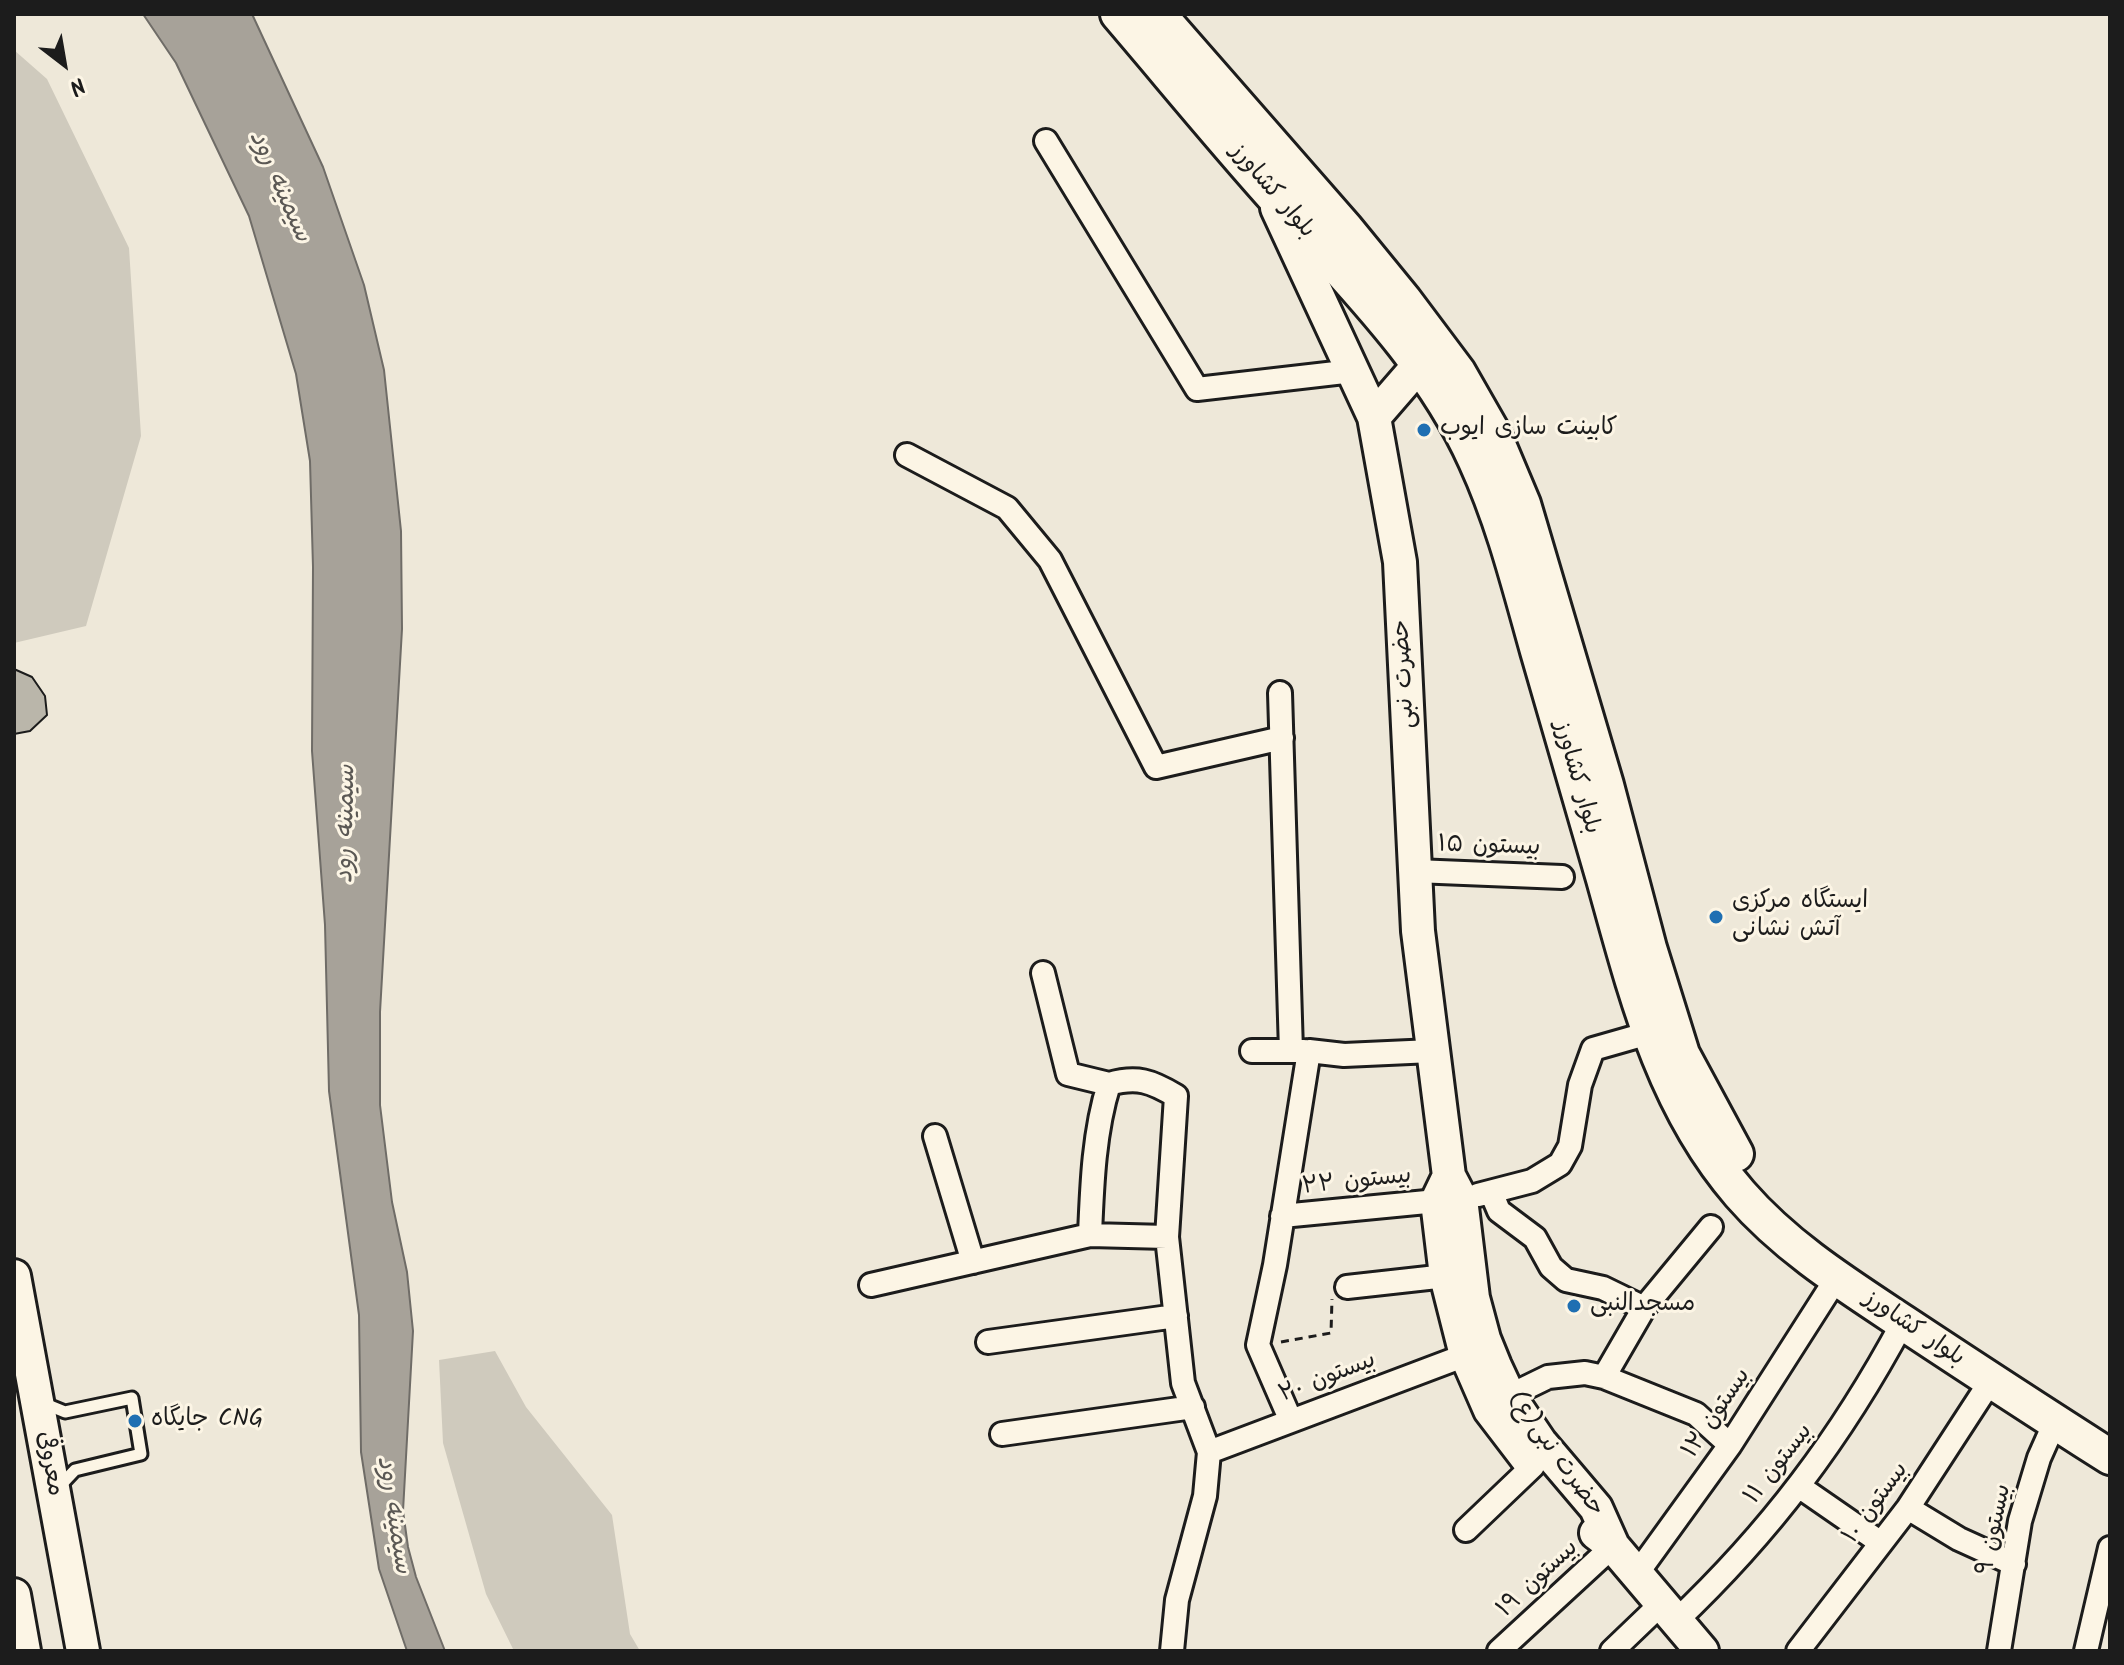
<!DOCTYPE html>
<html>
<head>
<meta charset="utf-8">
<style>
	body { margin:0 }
	#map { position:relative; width:2124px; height:1665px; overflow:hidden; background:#eee8d9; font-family:Kalam,sans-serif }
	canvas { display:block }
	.frame { position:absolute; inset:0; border:16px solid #1c1c1c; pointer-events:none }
	.north { position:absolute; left:24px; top:24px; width:80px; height:80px; -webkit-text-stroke:6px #fcf5e5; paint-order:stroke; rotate:149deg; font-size:22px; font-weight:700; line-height:32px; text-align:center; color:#1c1c1c }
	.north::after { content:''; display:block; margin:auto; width:28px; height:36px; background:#1c1c1c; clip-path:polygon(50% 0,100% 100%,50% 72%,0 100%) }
</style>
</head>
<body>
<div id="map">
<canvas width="2124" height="1665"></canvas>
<div class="frame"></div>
<div class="north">N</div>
</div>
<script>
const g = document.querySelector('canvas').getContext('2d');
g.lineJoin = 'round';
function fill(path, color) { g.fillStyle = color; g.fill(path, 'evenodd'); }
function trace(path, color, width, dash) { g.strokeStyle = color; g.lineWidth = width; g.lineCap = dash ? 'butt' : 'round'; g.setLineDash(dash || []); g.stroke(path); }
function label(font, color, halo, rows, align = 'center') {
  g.font = font + ' Kalam,"Playpen Sans Arabic",sans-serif'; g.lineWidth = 6; g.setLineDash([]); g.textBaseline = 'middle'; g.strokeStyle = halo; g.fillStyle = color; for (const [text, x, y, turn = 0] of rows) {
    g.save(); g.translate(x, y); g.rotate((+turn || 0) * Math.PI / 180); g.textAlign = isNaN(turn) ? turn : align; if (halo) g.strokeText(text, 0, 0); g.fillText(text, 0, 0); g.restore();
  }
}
fill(new Path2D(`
	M14,50L47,79L129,248L141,436L86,626L14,643Z
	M495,1351L526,1407L612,1515L630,1634L640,1651H514L486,1594L443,1443L439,1360Z`), '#cfcabd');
const water = new Path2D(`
	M143,14H252L323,167L364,285L384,370L401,531L402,629L380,1012V1105L392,1202L407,1272L413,1331L403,1511L408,1547L416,1577L445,1651H407L379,1569L361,1452L359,1315L329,1091L325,925L312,751L313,567L310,461L296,374L249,216L176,63Z`);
fill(water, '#a7a299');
trace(water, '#6f6c67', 2);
const building = new Path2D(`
	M14,669L32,677L45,696L47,715L30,731L14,734Z`);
fill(building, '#bab6aa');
trace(building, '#1c1c1c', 2);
const lane = new Path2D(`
	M43,1403L65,1412L132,1398L141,1454L75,1470L57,1489`);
const street = new Path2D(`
	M1046,141L1197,389L1353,371
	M907,455L1007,508L1050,560L1156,767L1282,738
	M1280,693L1291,1051
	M1415,871L1562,877
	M1043,973L1068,1074L1109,1084
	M1252,1051H1304
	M935,1136L973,1262
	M1491,1192L1499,1211L1535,1238L1551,1267L1566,1280L1603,1288L1644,1308L1711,1227
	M1478,1195L1532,1181L1560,1164L1570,1146L1580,1085L1593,1049L1649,1033
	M1282,1216L1437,1201
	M1167,1237L1090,1235C1092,1185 1094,1131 1109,1084C1137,1076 1151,1081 1176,1096L1167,1237L1183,1383L1209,1452L1205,1496L1177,1600L1172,1651
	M871,1285L1090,1235
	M1347,1287L1446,1276
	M988,1342L1176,1316
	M1604,1377L1644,1308
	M1509,1396L1548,1377L1585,1373L1604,1377L1696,1414L1730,1445
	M1291,1421L1258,1345L1275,1265L1309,1051L1344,1055L1432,1051
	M1002,1434L1193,1407
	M1209,1452L1466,1355
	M1800,1487L1881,1543
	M1908,1508L1959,1539L2014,1564
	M1466,1530L1533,1466
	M1636,1575L1730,1445L1836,1279
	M1675,1622C1770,1532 1841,1438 1903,1322
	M1499,1651L1613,1546
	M1612,1651L1661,1604
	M1798,1651L1908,1508L1990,1382
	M1999,1651L2020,1521L2039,1458L2055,1422
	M2086,1651L2110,1548`);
const secondary = new Path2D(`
	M1277,208L1374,417L1400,562L1418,931L1449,1176L1461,1199L1473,1298L1484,1339L1495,1366L1509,1396L1540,1442L1596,1508L1613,1546
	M1374,417L1419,365
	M1449,1176L1437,1201L1446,1276L1466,1355L1490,1410L1529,1461
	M14,1276L83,1651
	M1596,1533L1613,1546L1702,1651
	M14,1595L24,1651`);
const primary = new Path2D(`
	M1118,14C1171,76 1223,140 1278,201C1350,282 1431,361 1476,461C1504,522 1520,587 1538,651C1560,727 1582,803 1604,879C1635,990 1662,1104 1740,1194C1786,1247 1845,1284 1904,1323C1972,1368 2041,1413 2110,1457
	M1158,14L1346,229L1404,300L1458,372L1494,435L1523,504L1606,785L1649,948L1682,1054L1736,1154`);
trace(lane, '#1c1c1c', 17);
trace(street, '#1c1c1c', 28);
trace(secondary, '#1c1c1c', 38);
trace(primary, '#1c1c1c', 40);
trace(new Path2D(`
	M1281,1342L1331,1333L1332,1299`), '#1c1c1c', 3, [8, 6]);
trace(lane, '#fcf5e5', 11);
trace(street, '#fcf5e5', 22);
trace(secondary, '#fcf5e5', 32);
trace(primary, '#fcf5e5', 34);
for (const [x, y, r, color] of [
	[1424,430,8,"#1f6fb2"],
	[1716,917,8,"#1f6fb2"],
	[1574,1306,8,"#1f6fb2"],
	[135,1421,8,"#1f6fb2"]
]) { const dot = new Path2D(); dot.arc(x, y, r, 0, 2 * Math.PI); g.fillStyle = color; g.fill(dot); trace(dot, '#fcf5e5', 3); }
label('24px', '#1c1c1c', '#fcf5e5', [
	["بلوار کشاورز",1271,192,49],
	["حضرت نبی",1406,674,-93],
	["بلوار کشاورز",1575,778,74],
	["بیستون ۱۵",1489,848,2],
	["بیستون ۲۲",1357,1183,-6],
	["بلوار کشاورز",1913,1330,34],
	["بیستون ۲۰",1328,1379,-21],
	["بیستون ۱۲",1718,1414,-56],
	["حضرت نبی(ع)",1554,1455,54],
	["معروفی",48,1464,80],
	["بیستون ۱۱",1780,1465,-52],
	["بیستون ۱۰",1877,1504,-54],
	["بیستون ۹",1996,1530,-78],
	["بیستون ۱۹",1539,1580,-43]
]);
label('24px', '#1c1c1c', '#fcf5e5', [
	["کابینت سازی ایوب",1440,430],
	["ایستگاه مرکزی",1732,903],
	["آتش نشانی",1732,931],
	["مسجدالنبی",1590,1306],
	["جایگاه CNG",151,1421]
], 'left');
label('italic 26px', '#5b5854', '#fcf5e5', [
	["سیمینه رود",278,187,66],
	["سیمینه رود",348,824,-89],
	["سیمینه رود",392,1515,81]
]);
</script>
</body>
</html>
